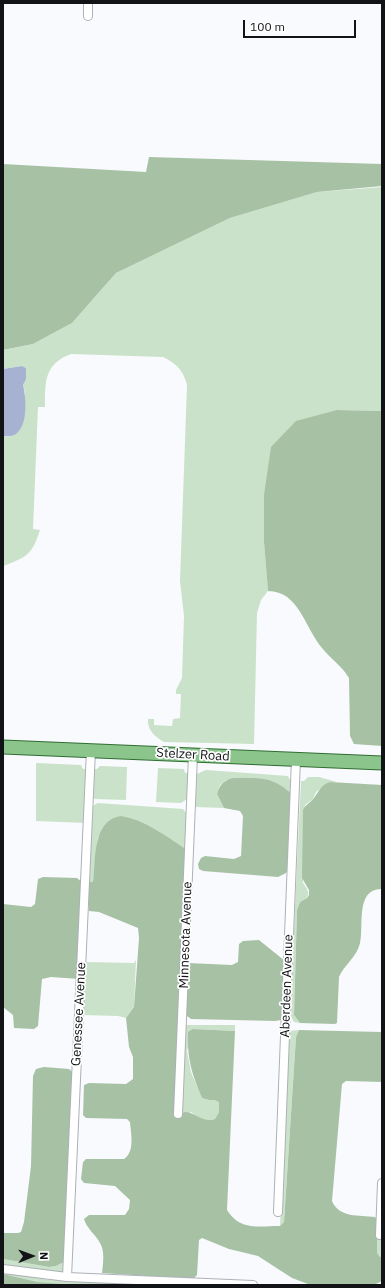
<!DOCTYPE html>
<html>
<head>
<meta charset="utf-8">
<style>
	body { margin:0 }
	#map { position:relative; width:385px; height:1288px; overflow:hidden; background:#f9fafd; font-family:"IBM Plex Sans",sans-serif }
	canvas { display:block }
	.frame { position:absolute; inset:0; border:4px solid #121316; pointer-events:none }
	.north { position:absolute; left:12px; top:1236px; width:40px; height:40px; -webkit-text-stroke:3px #fff; paint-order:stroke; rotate:89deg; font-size:11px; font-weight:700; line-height:16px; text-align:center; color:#121316 }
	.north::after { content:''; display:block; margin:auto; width:14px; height:18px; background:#121316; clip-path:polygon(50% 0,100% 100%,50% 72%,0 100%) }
	.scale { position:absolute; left:243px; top:20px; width:113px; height:18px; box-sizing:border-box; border:2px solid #121316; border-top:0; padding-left:5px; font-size:12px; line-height:14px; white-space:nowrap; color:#121316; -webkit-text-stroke:3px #fff; paint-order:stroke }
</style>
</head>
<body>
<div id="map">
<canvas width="385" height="1288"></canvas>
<div class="frame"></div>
<div class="north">N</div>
<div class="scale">100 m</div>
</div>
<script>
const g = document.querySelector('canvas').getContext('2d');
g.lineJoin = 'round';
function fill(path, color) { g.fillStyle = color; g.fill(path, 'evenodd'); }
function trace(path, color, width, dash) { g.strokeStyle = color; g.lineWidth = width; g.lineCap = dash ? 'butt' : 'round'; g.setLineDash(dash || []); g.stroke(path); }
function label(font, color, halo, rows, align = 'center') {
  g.font = font + ' "IBM Plex Sans",sans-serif'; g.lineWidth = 3.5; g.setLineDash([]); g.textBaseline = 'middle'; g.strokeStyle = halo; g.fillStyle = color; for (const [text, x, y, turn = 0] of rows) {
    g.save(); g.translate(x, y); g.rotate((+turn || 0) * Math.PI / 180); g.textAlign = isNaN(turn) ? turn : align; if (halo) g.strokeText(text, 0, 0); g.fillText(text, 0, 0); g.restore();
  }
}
fill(new Path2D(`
	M382,187V411L337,410L264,542L268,591L261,600L257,613L254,744L164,742C155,737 147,730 148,719H154V725L172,726L173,719L180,718L181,694H176V690L182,678L184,616L180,581L187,385C183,370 177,364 163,357L71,354C44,364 45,382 45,407H38L33,529L40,530C32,555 27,557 3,566V436L9,437L25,393L23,385L26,378V368L22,366L3,369V350L33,344L72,323L116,273L230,218L317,192Z
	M36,763L81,765L83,769H86V823L36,821Z
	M100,766L127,767L126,800L95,799L92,797L94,769H97Z
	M158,768L184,769L185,773H190L187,799L181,803L156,802Z
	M206,770L288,776L290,780H293L294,802L226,780L220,785L217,794L224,808L195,807L197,774Z
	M308,777H319L337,782H330L316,792L313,799L305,805L303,883C310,892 311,897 300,902L297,910L294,1015L300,1023L294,1022L290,1015L301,781H304Z
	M98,803L183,809L187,814V854L98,837L93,882H89L91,810L94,805Z
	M136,960L134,1007L126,1018L118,1016L83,1015L85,962L134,963Z
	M184,1025H235V1031L193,1029L187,1051L191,1072L202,1098L209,1100H214L219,1102V1112L215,1119C205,1122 199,1118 191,1112L181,1117Z
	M299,1030L296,1037L284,1222L280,1226L289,1031Z
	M377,1220L382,1221V1255L380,1257L377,1253Z
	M3,1259L49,1267L56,1266L64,1262V1270L59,1273L3,1265Z
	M3,1272L49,1280L165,1285L56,1284L38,1282L3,1274Z`), '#cae2c9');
fill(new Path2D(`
	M149,157L382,164V186L317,192L230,218L116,273L72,323L33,344L3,350V164L146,172Z
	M337,410L382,411V746L354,744L350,736L349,678C342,666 331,659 322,648C305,628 299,591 268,591L264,542V495L271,447L296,421Z
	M234,778C261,778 271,776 292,794L290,867L286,873L278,877L203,871L199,869L198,864L201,858L205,856L234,859L241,856L243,816L240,811L224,808L217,794C220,784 224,780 234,778Z
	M330,782L382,785V889C355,888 364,927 360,943C357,957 344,965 339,977L337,1023L335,1024L300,1023L294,1015L297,910L300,902L307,898L309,895V890L302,878L303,810C306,804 310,803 314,798C319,791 321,785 330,782Z
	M121,816C145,820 164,835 184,848L187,854L176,1115L181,1117L184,1112C196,1112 202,1123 215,1119L219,1112V1102L214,1100H209L202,1098C192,1074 187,1059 188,1032L193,1029L235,1031L227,1210C240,1231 259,1226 280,1226L284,1222L296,1037L299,1030L382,1032V1082L346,1081L342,1084L332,1201C339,1218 359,1215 375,1217L377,1220V1253L380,1257L382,1255V1281L374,1285L308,1284L292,1278L258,1256L229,1249L202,1238L199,1240L197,1275L193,1279L102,1273C103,1263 105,1251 100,1243C95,1234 87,1229 84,1219L89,1215H125L129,1209L130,1200L115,1186L84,1183L81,1179L83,1162L86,1159H124C135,1152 131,1134 130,1122L127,1119L86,1118L83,1115L84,1085L89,1083L126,1084L133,1079V1057L129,1047L126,1018L134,1007L139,938L138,928L99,912L89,911V882H93C96,860 92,820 121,816Z
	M43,877L77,878L83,883L79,979L51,977L42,979L38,1026L34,1029L14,1028L13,1015L3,1007V904L31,907L35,904L38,879Z
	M259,940L285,961L284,1016L281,1020L275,1021L191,1019L187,1016L186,1011L188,963L232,965L238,962L239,944L243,941Z
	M44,1067L69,1069L74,1073L64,1262L56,1266L49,1267L3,1259V1233H18L21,1232L24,1222L31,1166L33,1076L36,1069Z
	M3,1274L38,1282L73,1285H3Z`), '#a7c1a5');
fill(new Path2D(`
	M22,366L26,368V379L23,385C26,397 28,422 18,432C15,436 8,437 3,436V369Z`), '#a7b2d3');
const minor = new Path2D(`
	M88,16V3
	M178,1114L193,755
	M278,1212L296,759
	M380,1235L382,1183
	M3,1269L67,1277L253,1285
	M67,1277L91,750`);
const primary = new Path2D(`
	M3,747L382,763`);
trace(minor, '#adb0b8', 10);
trace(primary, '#2f6d31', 15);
trace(minor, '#fff', 8);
trace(primary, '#8bc58c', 13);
label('13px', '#121316', '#fff', [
	["Stelzer Road",193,755,3],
	["Minnesota Avenue",186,935,-88],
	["Aberdeen Avenue",287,986,-88],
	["Genessee Avenue",79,1014,-87]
]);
</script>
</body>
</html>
